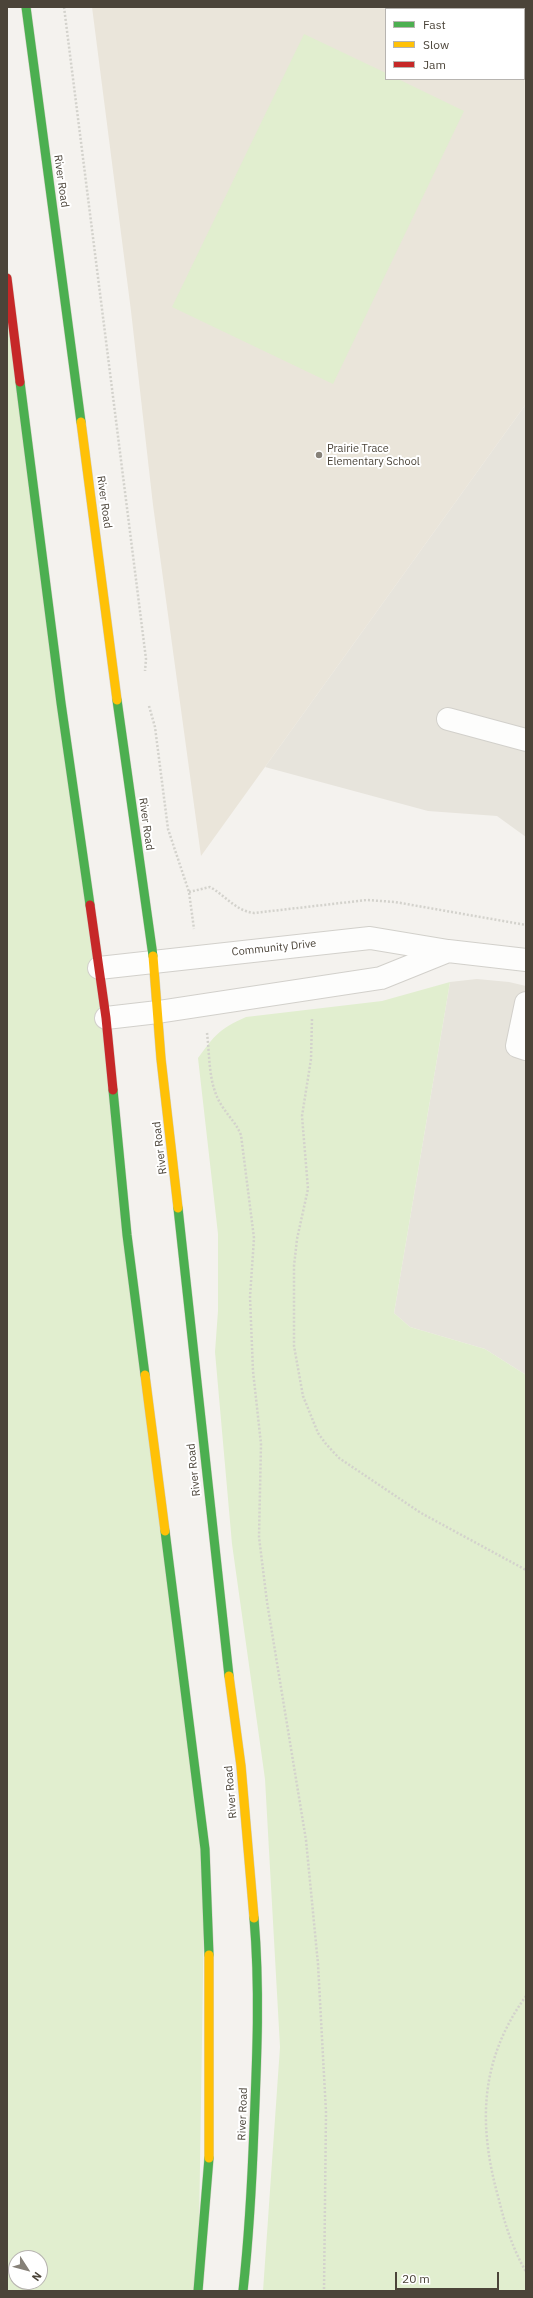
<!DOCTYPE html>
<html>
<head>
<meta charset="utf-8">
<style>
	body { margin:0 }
	#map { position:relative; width:533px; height:2298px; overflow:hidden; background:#f4f2ee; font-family:"IBM Plex Sans",sans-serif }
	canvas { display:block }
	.frame { position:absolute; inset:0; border:8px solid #4b4439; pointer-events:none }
	.legend { position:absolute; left:385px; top:8px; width:140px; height:72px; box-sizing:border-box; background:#fff; border:1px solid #b7b4b0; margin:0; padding:5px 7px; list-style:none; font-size:12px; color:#4b4439 }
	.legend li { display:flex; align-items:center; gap:8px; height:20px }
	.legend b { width:20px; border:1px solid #b7b4b0 }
	.north { position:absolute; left:8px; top:2250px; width:40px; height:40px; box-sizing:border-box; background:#fff; border:1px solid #b7b4b0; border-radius:50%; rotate:126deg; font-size:11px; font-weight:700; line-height:16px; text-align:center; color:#4b4439 }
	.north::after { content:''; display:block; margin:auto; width:14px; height:18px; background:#868178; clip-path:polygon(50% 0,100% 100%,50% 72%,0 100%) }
	.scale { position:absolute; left:395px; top:2272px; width:104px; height:18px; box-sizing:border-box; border:2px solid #4b4439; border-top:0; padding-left:5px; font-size:12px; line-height:14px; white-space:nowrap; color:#4b4439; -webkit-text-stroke:3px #fff; paint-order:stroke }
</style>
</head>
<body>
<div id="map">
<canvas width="533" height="2298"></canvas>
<div class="frame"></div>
<ul class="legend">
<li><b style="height:5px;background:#4caf50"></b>Fast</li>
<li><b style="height:5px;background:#ffc107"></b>Slow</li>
<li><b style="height:5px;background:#c62828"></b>Jam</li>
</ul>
<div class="north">N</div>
<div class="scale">20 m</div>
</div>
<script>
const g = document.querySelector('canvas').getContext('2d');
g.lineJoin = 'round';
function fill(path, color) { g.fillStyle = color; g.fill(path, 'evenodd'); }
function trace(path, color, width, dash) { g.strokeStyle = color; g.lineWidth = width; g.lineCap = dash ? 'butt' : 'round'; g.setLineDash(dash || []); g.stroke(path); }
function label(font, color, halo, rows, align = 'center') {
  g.font = font + ' "IBM Plex Sans",sans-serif'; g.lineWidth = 4; g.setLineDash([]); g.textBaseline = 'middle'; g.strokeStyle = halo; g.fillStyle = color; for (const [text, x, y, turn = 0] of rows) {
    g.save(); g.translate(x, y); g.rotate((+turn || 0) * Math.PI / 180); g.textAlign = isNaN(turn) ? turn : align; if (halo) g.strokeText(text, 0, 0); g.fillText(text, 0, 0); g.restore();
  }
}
fill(new Path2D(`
	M526,404V837L497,816L428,811L265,767Z
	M477,979L509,982L526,986V1375L485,1349L410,1327L394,1313L450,982Z`), '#e7e4dc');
fill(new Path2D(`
	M92,7H526V404L201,856L153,505L131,311ZM386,9H524V79H386Z`), '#eae5da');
fill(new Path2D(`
	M304,34L386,73V79H398L464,111L333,384L172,307Z
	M7,260L99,968L205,1849L198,2291H7ZM16,2258H40V2282H16Z
	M450,982L394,1313L410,1327L485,1349L526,1375V2291H263L280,2047L265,1779L232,1544L215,1352L218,1311V1234L198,1058C215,1035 219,1029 246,1017L382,1001Z`), '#e1eecf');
const street = new Path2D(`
	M448,719L526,740
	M99,968L370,938L448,951L526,960
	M526,1003L517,1046L526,1049
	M106,1018L158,1012L381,978L448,951`);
const fast = new Path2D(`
	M26,7L81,422
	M20,382L61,703L90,905
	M117,700L153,956
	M113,1090L127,1235L145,1375
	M178,1208L229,1676
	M165,1531L205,1849L209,1955
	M198,2291L209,2158
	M243,2291C249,2236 252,2182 254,2127C257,2057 260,1988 254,1918`);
const slow = new Path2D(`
	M81,422L117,700
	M153,956L161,1059L178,1208
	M145,1375L165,1531
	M229,1676L241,1766L254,1918
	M209,1955V2158`);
const jam = new Path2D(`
	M7,278L20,382
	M90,905L106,1018L113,1090`);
trace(street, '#d2d0cb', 24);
trace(fast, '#d3cfc5', 10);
trace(slow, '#d3cfc5', 10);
trace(jam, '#d3cfc5', 10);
trace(new Path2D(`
	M64,7L146,659L145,671
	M149,706L155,727L168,829L189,892L194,929
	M189,892L210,887C226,896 236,911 254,913L367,900L395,902L526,925
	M312,1019L311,1059L302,1116L308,1189L297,1239L294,1266V1346L303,1396L318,1433L326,1444L339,1458L421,1513L526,1570
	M207,1033C210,1057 208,1085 222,1106C229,1117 236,1123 241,1135L254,1238L250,1297L253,1371L261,1444L259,1537L267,1602L306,1840L318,1964L326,2112L324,2291
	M526,1996C479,2061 478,2126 499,2200C505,2225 513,2249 526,2272`), '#d3d2cc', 2.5, [2, 2]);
trace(street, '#fdfdfc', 22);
trace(fast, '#4caf50', 9);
trace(slow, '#ffc107', 9);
trace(jam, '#c62828', 9);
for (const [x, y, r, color] of [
	[319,455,4,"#868178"]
]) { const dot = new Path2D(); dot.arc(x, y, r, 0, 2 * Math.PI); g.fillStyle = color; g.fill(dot); trace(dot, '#fff', 1.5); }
label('11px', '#4b4439', '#fff', [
	["River Road",61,181,82],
	["River Road",104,502,82],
	["River Road",146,824,82],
	["Community Drive",274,948,-6],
	["River Road",160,1148,-97],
	["River Road",194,1470,-96],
	["River Road",231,1792,-95],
	["River Road",243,2114,-88]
]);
label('11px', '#4b4439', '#fff', [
	["Prairie Trace",327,449],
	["Elementary School",327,462]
], 'left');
</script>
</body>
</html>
